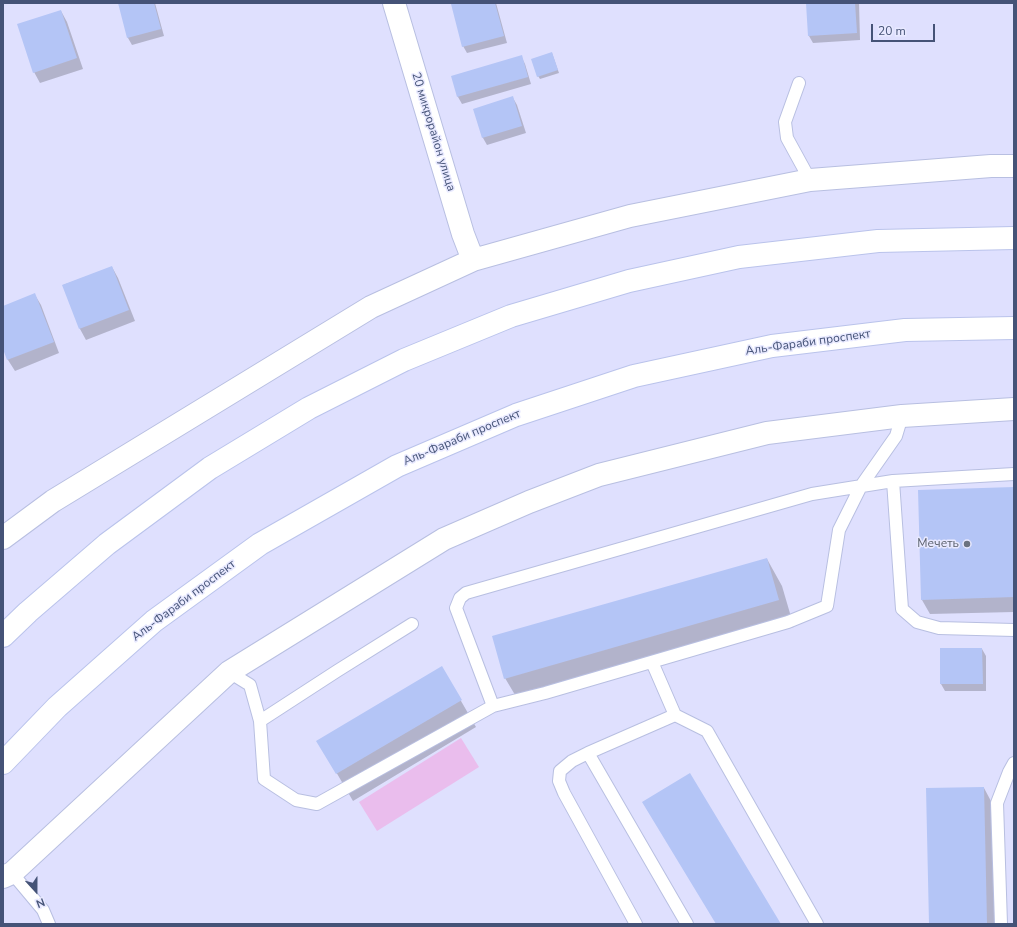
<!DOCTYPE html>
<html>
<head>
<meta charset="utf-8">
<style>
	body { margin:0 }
	#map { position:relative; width:1017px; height:927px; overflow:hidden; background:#dfe0fe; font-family:"Nunito Sans",sans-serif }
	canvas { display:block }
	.frame { position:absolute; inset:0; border:4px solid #455377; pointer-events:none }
	.north { position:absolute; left:16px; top:871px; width:40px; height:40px; -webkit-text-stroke:3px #e8e9ff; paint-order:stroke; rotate:159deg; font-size:11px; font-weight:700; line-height:16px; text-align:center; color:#455377 }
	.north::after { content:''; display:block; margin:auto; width:14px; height:18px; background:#455377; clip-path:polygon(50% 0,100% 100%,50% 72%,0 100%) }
	.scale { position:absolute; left:871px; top:24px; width:64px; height:18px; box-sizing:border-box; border:2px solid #455377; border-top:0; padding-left:5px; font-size:12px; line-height:14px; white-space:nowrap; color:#455377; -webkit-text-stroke:3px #e8e9ff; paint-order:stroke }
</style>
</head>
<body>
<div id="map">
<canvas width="1017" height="927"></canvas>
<div class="frame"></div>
<div class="north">N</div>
<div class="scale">20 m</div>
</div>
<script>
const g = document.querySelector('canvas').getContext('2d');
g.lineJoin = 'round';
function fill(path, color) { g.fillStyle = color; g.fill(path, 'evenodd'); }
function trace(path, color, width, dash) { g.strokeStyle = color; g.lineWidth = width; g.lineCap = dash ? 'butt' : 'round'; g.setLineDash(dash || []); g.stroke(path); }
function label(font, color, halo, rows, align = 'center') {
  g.font = font + ' "Nunito Sans",sans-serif'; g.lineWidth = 3; g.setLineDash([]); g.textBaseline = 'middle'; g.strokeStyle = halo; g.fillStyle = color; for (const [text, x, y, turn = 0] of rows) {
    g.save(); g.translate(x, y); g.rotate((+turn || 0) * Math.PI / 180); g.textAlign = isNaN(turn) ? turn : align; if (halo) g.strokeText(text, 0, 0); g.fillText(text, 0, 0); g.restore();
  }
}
fill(new Path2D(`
	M461,738L479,767L377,831L359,802Z`), '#eabded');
fill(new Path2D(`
	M119,3H155L164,36L132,45L128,38Z
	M460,3H496L507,43L467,53L463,46Z
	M807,3H859L860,40L813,43L809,36Z
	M61,11L67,22L83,69L40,83L34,72Z
	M552,53L559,73L540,79L538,76Z
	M521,56L525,64L531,84L462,104L458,97L452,77Z
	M513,98L517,105L526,133L487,145L483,138L474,110Z
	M112,267L118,278L135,321L86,340L80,329L63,285Z
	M35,295L41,305L59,353L15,371L8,360L3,346V307Z
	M1014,488V612L930,614L922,600Z
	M767,559L782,586L794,627L521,705L505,678Z
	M982,649L986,656V691H945L941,684Z
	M442,668L476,727L353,801L318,741Z
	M984,788L992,803L995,924H930Z`), '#0003');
fill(new Path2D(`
	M118,3H154L161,29L127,38Z
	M456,3H495L504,36L462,47L451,4Z
	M806,3H855L857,33L808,36Z
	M61,10L77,58L33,73L17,24Z
	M552,52L558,70L537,77L531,59Z
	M522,55L528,77L457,97L451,76Z
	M513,96L522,126L482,138L473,109Z
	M112,266L129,310L79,329L62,285Z
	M35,293L54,342L7,360L3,349V306Z
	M1014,487V597L921,600L918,490Z
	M767,558L779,600L504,679L492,636Z
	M940,648H982L983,684H940Z
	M442,666L462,700L336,774L316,741Z
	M690,773L781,924H716L642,802Z
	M984,787L987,924H929L926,788Z`), '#b4c5f6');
const lane = new Path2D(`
	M799,83L785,122L787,138L810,180
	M893,481L902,609L917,622L939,628L1014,630
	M652,662L675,715
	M229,672L250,685L260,721L264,779L296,800L317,804L493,706L545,693L788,622L827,606L839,530L861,486L896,436L902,416
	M493,706L456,608L460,598L466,593L812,494L893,481L1014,474
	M260,721L337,671L412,624
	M588,753L687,924
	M12,873L43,910L49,924
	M636,924L564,793L559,781L560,771L572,761L588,753L675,715L707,731L817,924
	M1001,924L997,803L1009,772L1014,763`);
const street = new Path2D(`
	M394,3L463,234L473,260
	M3,538L53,501L371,307L473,260L630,216L810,180L991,166H1014
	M3,877L12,873L229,672L444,539L529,502L599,475L767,433L902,416L1014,409`);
const secondary = new Path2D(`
	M3,636L28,612L107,544L210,468L309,408L404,360L511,316L629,281L739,257L878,241L1014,238
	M3,763L57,707L154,621L260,544L397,466L516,415L634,376L772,346L905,330L1014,328`);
trace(lane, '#b8bfe1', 14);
trace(street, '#b8bfe1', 24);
trace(secondary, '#bac3eb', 24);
trace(lane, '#fff', 12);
trace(street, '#fff', 22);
trace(secondary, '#fff', 22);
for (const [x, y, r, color] of [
	[967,544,4,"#6b7280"]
]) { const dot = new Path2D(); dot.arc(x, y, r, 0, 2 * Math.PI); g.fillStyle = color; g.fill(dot); trace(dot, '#e8e9ff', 1.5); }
label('12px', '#455377', '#e8e9ff', [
	["20 микрорайон улица",433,132,73],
	["Аль-Фараби проспект",808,343,-8],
	["Аль-Фараби проспект",462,438,-23],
	["Аль-Фараби проспект",184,601,-37]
]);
label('12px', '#5b616d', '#e8e9ff', [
	["Мечеть",959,544]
], 'right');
</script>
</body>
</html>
